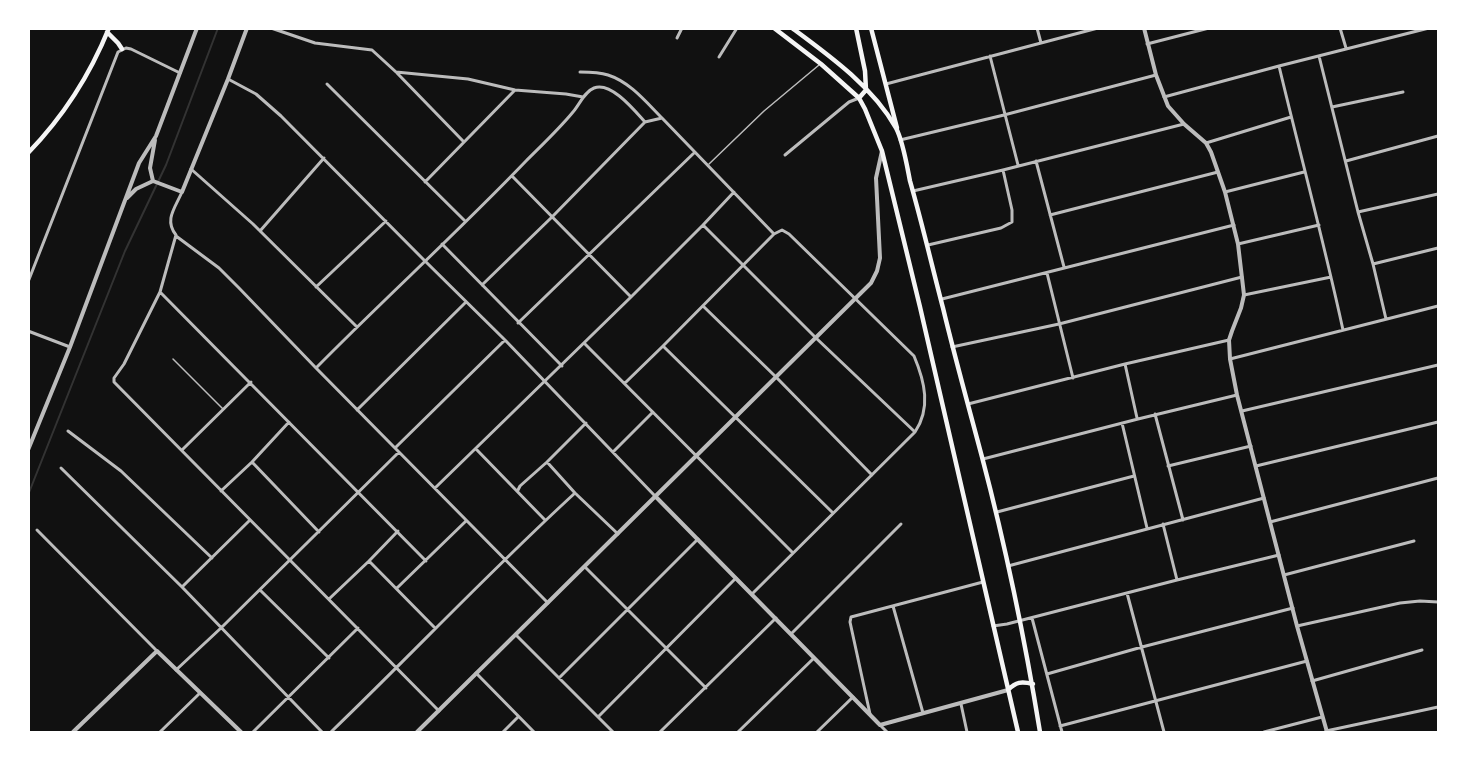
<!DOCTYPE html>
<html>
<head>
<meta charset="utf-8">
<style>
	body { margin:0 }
	#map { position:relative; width:1467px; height:761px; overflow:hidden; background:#111; font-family:"Open Sans",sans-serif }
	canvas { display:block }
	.frame { position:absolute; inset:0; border:30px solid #fff; pointer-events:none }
</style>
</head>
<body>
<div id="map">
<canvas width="1467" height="761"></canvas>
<div class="frame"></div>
</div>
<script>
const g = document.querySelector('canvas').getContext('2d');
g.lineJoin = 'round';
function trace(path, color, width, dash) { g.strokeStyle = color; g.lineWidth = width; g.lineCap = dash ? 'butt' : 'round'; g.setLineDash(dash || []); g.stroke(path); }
trace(new Path2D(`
	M28,495L125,251L166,165L218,28`), '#333', 2);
trace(new Path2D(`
	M709,164L764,111L819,65
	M173,359L223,409`), '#bcbcbc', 1.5);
trace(new Path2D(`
	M271,28L315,43L372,50L396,72L468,79L515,90L566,94L583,97
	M1037,28L1041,43
	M1340,28L1346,48
	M677,38L682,28
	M1147,44L1209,28
	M990,56L1018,165
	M1319,56L1358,212L1373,264L1386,319
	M719,57L737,28
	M1279,66C1300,154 1324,242 1343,330
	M580,72C589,72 599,72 608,75C630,82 646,102 662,118
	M397,73L463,141
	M228,79L256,94L281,116L424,260L505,340L655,496
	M327,84L465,221
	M886,84L1041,43L1098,28
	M1164,97L1279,66L1429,28
	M1332,107L1403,92
	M645,122L662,118L774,234
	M900,140L1004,115L1156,75
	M1206,143L1291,117
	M785,155L849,102L859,98
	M1036,161L1064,267
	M1346,161L1438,136
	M191,169L253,224L357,327
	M512,176L631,297
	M425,182L515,90
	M913,191L1003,170L1184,124
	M182,192C175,208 164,220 176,235L160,292L124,364L114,378V382L439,711
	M1225,192L1304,172
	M1358,212L1438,194
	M1050,215L1218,172
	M703,225L816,338L915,432
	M260,231L324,158
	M176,236L219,268L239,288L316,368L548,603
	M442,244L562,366
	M1238,244L1319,225
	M928,245L1001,228L1012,222V210L1003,170
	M1373,264L1438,248
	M1047,273L1073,378
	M28,282L118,52L126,48L131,49L180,73
	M482,285L552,217L645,122
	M316,287L386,221
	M160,292L426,561
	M1244,295L1331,277
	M942,299L1234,225
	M703,306L776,377L872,475
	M518,323L695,152
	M28,331L70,347
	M585,344L793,553
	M663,346L833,513
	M952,347L1059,324L1242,277
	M1230,359L1438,306
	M1125,364L1137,418
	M316,368C385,298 458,232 526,161C542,145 559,129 573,112C580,104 584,92 594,88C611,81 635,111 645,122
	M625,383L663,346L774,234L782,230L789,234L914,356C925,382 931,408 915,432L752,594
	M968,404L1125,364L1229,340
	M357,410L466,302
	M1242,411L1438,365
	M1155,414L1183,520
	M1122,423L1147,528
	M68,431L121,471L212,558
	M395,448L505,340
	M476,449L545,520
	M182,450L251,382
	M613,452L653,412
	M983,459L1138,419L1237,395
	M252,462L319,532
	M547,462L575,493L618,534
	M1168,466L1251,446
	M1256,466L1438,422
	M61,468L182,587L322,732
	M435,488L631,297L703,225L734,192
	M518,490L520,486L547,462L586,423
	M221,491L252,462L289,422
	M997,512L1134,476
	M1270,522L1438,478
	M1163,524L1177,580
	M37,530L157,651
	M369,561L435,628
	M1008,566L1264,498
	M585,567L706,688
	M1284,575L1414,541
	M182,587L250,520
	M397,588L466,521
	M260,590L329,658
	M1127,593L1164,732
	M329,599L369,561L398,531
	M893,606L923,713
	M1032,618L1062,732
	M993,626L1007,624L1177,580L1279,555
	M1297,626L1400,603L1420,601L1438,602
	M791,634L901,524
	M516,635L613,732
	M176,670L221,628L399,452
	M476,673L534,732
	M1047,674L1142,647L1293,608
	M559,678L698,539
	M1312,681L1422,650
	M961,704L967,732
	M870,714L850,622L851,617L983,582
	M598,717L736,578
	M880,725L887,732
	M1060,726L1307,661
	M1326,731L1438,707
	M160,732L200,693
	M253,732L358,628
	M331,732C413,653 491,570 575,493
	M503,732L518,717
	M660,732L776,618
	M738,732L814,658
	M817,732L853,697
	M1264,732L1322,717`), '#bcbcbc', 3);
trace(new Path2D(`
	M1144,28L1156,75L1168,106L1184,124L1206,143L1211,152L1225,192L1238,244L1244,295L1241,308L1232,331L1229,340L1230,359L1237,395L1297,626L1327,732
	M153,181L150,168L155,140
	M127,198L136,189L153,181L182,192L228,79L247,28
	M28,450L70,347L139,163L156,136L197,28
	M656,497L880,725L1008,690
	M73,732L157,651L241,732
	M417,732L871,283L877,271L880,258L876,178L882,151`), '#bcbcbc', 4);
trace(new Path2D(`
	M774,28L821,64L859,98L865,109L882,151L920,307L1018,732
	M792,28C830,56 873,87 896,128C903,141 907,166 910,181C922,223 932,266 943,308C955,358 969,408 982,457C1006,548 1025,640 1040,732
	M856,28L865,71L866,90L859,98
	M871,28L897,128
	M107,32L118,43L122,49
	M28,153C63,117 90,75 109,28
	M1008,690C1016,682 1021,681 1033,684`), '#f5f5f5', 4.5);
</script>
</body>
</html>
